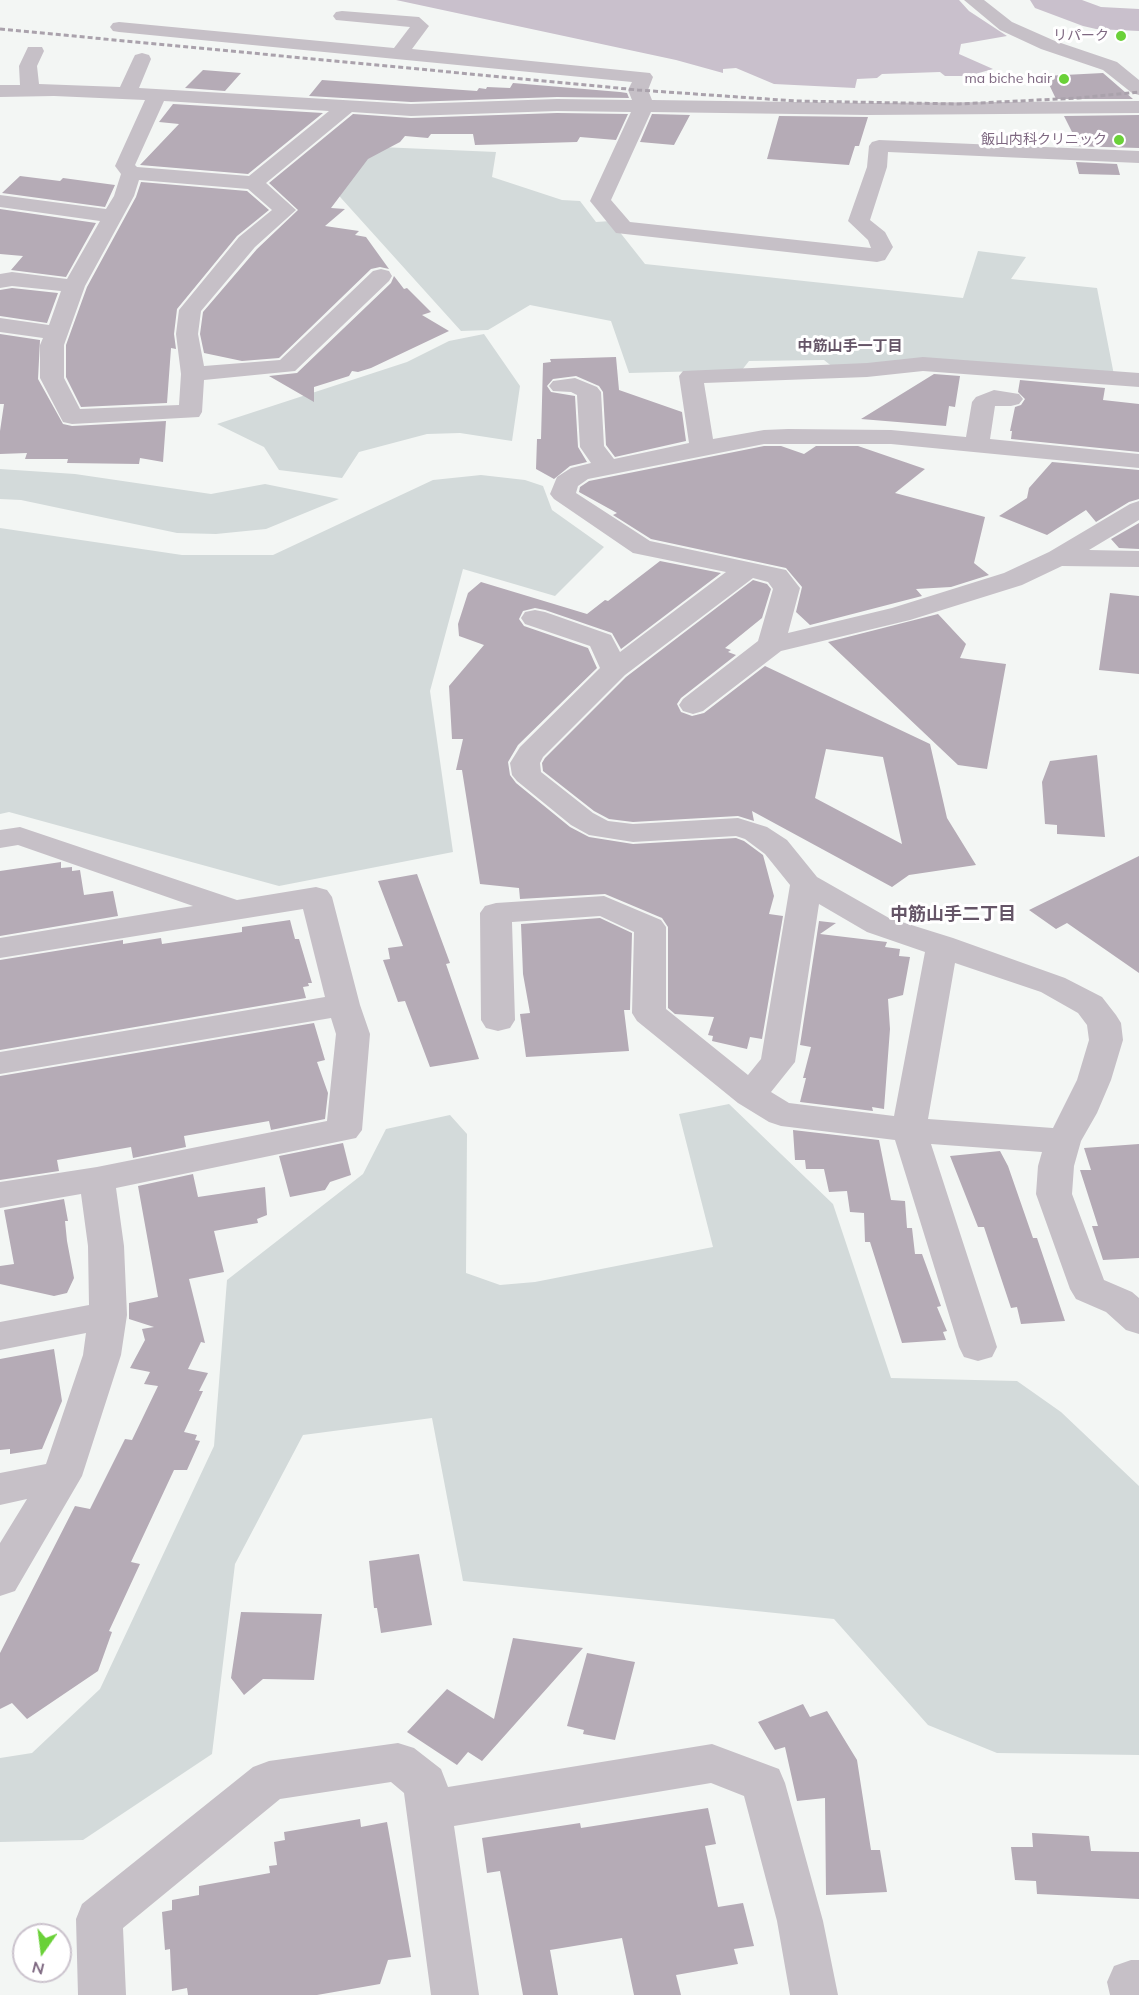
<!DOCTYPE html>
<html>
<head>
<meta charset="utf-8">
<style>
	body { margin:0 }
	#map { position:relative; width:1139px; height:1995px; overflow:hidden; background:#f3f6f4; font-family:Mulish,sans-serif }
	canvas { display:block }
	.north { position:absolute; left:12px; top:1923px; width:60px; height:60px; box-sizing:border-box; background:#fff; border:2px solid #cbc3cd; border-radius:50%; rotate:194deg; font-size:16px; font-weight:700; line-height:24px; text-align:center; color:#7e6881 }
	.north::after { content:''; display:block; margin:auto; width:21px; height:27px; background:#6ad138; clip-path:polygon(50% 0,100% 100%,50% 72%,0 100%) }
</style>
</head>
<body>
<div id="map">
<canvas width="1139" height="1995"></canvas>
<div class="north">N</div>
</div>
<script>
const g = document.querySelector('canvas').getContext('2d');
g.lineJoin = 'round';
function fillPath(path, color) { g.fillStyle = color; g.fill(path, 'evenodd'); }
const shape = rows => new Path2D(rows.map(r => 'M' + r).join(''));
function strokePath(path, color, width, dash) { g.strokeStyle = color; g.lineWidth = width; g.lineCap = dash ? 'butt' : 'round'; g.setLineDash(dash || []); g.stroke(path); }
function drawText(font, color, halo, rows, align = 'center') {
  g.font = font + ' Mulish,"Noto Sans JP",sans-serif'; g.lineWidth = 6; g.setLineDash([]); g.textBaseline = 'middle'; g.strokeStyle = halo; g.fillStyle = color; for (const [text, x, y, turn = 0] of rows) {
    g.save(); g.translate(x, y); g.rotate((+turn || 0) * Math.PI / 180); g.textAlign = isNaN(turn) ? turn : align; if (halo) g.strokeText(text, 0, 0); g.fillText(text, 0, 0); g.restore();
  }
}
fillPath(shape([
	[380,147,496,152,492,177,562,200,580,201,596,222,611,221,645,264,963,298,978,251,1026,257,1011,279,1097,288,1114,375,834,368,824,360,749,361,742,370,629,373,611,321,530,305,488,330,461,331,332,188],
	[484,334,520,386,512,441,460,433,427,434,359,452,342,478,279,470,264,447,217,424,407,362,449,341],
	[0,469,75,474,211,494,265,484,339,499,266,529,216,534,177,533,21,500,0,499],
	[481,475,525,480,543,486,552,510,604,547,555,596,463,569,430,691,453,852,279,886,9,812,0,814,0,528,182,555,273,555,433,480],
	[729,1104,833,1204,891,1378,1017,1381,1061,1412,1139,1486,1139,1755,997,1753,928,1725,834,1619,463,1581,432,1418,303,1435,235,1564,212,1754,83,1840,0,1842,0,1758,32,1753,100,1689,214,1446,227,1280,363,1174,386,1129,450,1115,467,1134,466,1273,500,1285,535,1282,713,1247,679,1114]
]), '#d3dada');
fillPath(shape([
	[396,0,959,0,969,11,1007,36,961,44,959,54,993,69,968,76,945,76,940,72,882,74,877,78,857,79,855,88,774,84,736,68,723,69,723,73,676,60]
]), '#c9c0cc');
fillPath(shape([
	[1030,0,1082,0,1101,7,1139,9,1139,31,1096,29,1083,26,1035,8,1030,0]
]), '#c9c0cc');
fillPath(shape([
	[203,70,241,73,225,91,185,88],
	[1103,73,1133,99,1056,99,1045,76],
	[322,80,477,91,479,88,486,89,487,87,510,88,513,83,620,92,627,93,629,98,557,97,411,102,309,96],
	[173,104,323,113,248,174,140,165,179,124,159,122],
	[557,113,628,114,616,140,580,137,577,142,475,145,473,134,431,134,428,138,405,136,400,142,368,159,331,208,345,209,325,226,359,231,355,235,366,237,389,269,380,267,371,269,279,358,242,361,204,353,200,334,203,312,257,249,298,210,269,183,353,114,411,118],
	[652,114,690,115,674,145,640,142],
	[1139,115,1139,148,1070,146,1067,136,1074,136,1064,116],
	[779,116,868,117,859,146,855,146,849,165,767,159],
	[1076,162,1117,164,1120,175,1079,174],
	[20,176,60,181,63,178,115,185,105,207,2,193],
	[141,182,247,191,269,210,237,236,177,309,174,334,176,349,171,348,167,403,81,407,66,377,66,345,87,287,136,197],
	[0,209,96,223,66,277,11,270,23,256,0,254],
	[394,276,404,289,407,288,431,312,422,315,449,331,371,368,358,372,352,371,349,376,314,387,314,402,269,376,297,373,391,283],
	[12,288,58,293,47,323,0,316,0,290],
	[0,334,40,340,38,379,63,424,72,426,166,421,163,462,140,458,139,464,67,463,68,459,25,459,27,453,0,454,0,431,4,404,0,404],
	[616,357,619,390,682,412,686,441,615,457,606,445,603,392,599,386,576,376,553,379,547,386,551,392,575,396,578,447,587,462,570,466,554,479,536,469,537,439,541,439,543,363,551,362,550,359],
	[934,374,960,376,955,407,949,406,946,426,861,419],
	[1020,380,1105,388,1103,400,1139,404,1139,452,1011,439,1012,431,1010,431,1015,407,1021,405,1025,399,1018,392],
	[764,446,781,446,804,454,816,446,858,446,925,469,895,493,985,517,974,563,989,575,951,587,916,589,922,596,810,625,796,612,802,587,786,568,651,539,613,515,617,513,579,492,580,487,589,481],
	[1052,462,1139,470,1139,499,1129,502,1096,522,1086,510,1047,535,999,516,1027,498,1029,488],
	[1139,523,1139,549,1119,548,1111,539],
	[660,561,721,573,621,649,612,633,545,610,535,608,523,611,519,619,524,626,588,648,597,668,518,745,508,762,510,775,516,783,570,827,589,837,633,844,736,838,744,841,763,855,774,896,769,914,783,916,762,1039,750,1037,747,1049,712,1041,713,1036,708,1035,714,1017,675,1014,668,1008,668,927,662,918,605,894,520,899,519,888,480,884,462,770,456,770,463,739,452,739,449,686,484,645,459,636,458,624,468,593,481,582,587,614,605,600,608,601],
	[753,580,767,584,771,589,762,618,725,648,731,650,728,652,736,655,681,698,677,704,681,712,692,716,704,713,765,666,930,744,947,818,976,865,909,875,892,887,752,811,754,821,738,816,633,822,609,819,594,811,543,771,542,763,545,758,626,677],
	[826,749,883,757,902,844,815,798],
	[1110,593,1139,596,1139,674,1099,670],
	[938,614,966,644,960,658,1006,664,987,769,958,765,828,642],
	[1097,755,1105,837,1057,834,1057,825,1045,824,1042,782,1050,761],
	[1139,856,1139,973,1067,923,1056,929,1029,910],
	[61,862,61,868,72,867,72,871,80,870,84,895,113,891,118,916,0,936,0,871],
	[417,874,450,963,446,964,479,1059,430,1067,405,1001,398,1002,383,960,390,959,388,948,403,946,378,881],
	[600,918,632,933,630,1010,624,1010,629,1051,526,1057,520,1014,530,1013,523,974,521,924],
	[290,920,295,939,299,939,312,983,308,983,309,986,303,987,306,998,0,1050,0,960,123,940,123,944,161,938,162,944,242,932,242,927],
	[819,921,836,923,820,934,887,942,885,947,900,949,899,956,910,957,903,995,888,999,890,1029,884,1109,872,1107,873,1111,800,1102,806,1078,803,1078,811,1047,800,1045],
	[314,1023,325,1060,317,1062,328,1093,325,1119,271,1130,269,1121,184,1136,186,1147,133,1158,131,1147,57,1160,59,1171,0,1180,0,1076],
	[793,1130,879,1140,891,1200,905,1201,907,1228,912,1228,915,1254,922,1254,941,1306,937,1307,947,1331,943,1332,946,1340,902,1343,870,1242,865,1242,864,1213,850,1212,847,1191,829,1192,824,1169,806,1169,805,1160,795,1160],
	[343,1143,351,1175,330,1182,325,1190,290,1197,279,1156],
	[1139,1144,1139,1258,1103,1260,1092,1226,1098,1226,1080,1170,1091,1170,1084,1148],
	[1000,1151,1008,1166,1033,1238,1037,1238,1065,1321,1021,1324,1017,1307,1011,1308,984,1227,978,1227,950,1156],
	[193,1174,198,1197,265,1187,267,1215,257,1219,258,1223,214,1231,224,1272,189,1279,205,1343,201,1342,188,1369,208,1373,199,1391,203,1391,184,1432,197,1435,195,1440,200,1441,187,1470,174,1470,131,1562,140,1564,109,1631,112,1632,98,1671,27,1719,12,1703,0,1709,0,1653,75,1506,90,1509,125,1439,132,1440,158,1386,144,1384,150,1372,130,1368,145,1340,142,1329,154,1327,129,1319,129,1303,158,1297,138,1186],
	[64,1199,68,1221,65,1221,67,1241,74,1278,67,1293,54,1296,0,1284,0,1266,14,1264,4,1210],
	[54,1349,62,1401,42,1449,10,1454,10,1449,0,1450,0,1359],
	[419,1554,432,1625,381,1633,377,1608,374,1608,369,1561],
	[241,1612,322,1614,314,1680,263,1679,244,1695,231,1678],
	[513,1638,583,1648,482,1761,468,1752,457,1765,407,1732,447,1689,494,1719],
	[587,1653,635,1662,615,1740,583,1734,584,1730,567,1726],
	[803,1704,810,1717,827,1711,857,1760,871,1850,880,1850,887,1892,826,1895,825,1798,797,1801,785,1747,775,1750,758,1722],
	[708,1808,716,1844,705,1846,718,1907,743,1903,754,1946,734,1949,738,1964,676,1975,681,1995,634,1995,622,1938,550,1950,558,1995,523,1995,500,1871,487,1873,482,1838,580,1823,581,1828],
	[360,1819,361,1827,387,1822,411,1957,388,1960,380,1984,317,1995,188,1995,187,1988,172,1991,170,1949,165,1950,162,1912,172,1910,172,1900,199,1895,199,1886,270,1873,269,1866,277,1865,274,1842,285,1840,284,1832],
	[1032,1833,1089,1836,1091,1851,1139,1852,1139,1899,1037,1894,1036,1881,1015,1880,1011,1847,1033,1847]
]), '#b5abb6');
fillPath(shape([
	[964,0,984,0,1012,22,1055,41,1117,62,1139,80,1139,95,1132,93,1103,70,1041,49,1000,30,964,0],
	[342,11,419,17,429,26,412,49,650,73,653,77,648,90,652,100,868,103,1139,101,1139,113,868,115,651,112,611,200,630,222,871,248,868,240,848,221,867,167,869,146,872,142,879,140,1139,151,1139,163,888,152,887,167,870,220,885,232,893,247,885,260,877,262,616,233,590,201,631,112,557,111,411,116,352,112,266,183,296,210,255,247,201,311,198,334,204,366,280,360,373,271,381,269,389,271,392,276,389,281,295,371,204,380,202,412,199,417,72,424,63,422,40,378,40,345,43,338,0,332,0,318,49,325,61,291,12,286,0,288,0,274,12,272,67,279,100,221,0,207,0,195,106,209,114,196,121,174,115,166,145,100,54,96,0,97,0,85,20,85,19,66,28,47,42,47,44,51,37,66,39,84,120,87,133,59,135,55,142,53,149,55,151,59,139,88,411,104,557,99,632,100,628,90,632,82,119,32,113,31,110,27,113,23,119,22,394,48,410,27,336,20,333,16,336,12,342,11],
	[164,101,329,111,249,176,137,167,135,165,164,101],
	[139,180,248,189,272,210,239,237,179,310,176,334,181,374,179,405,80,409,64,378,64,345,85,286,134,196,139,180],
	[923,357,1139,373,1139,387,923,371,867,377,704,383,713,439,764,430,788,429,891,430,966,437,972,402,976,397,994,390,1019,394,1023,399,1019,404,1011,406,995,406,990,439,1139,454,1139,468,891,444,764,444,588,479,578,486,576,493,650,541,786,570,800,588,788,633,892,608,1004,573,1049,552,1130,504,1139,501,1139,520,1089,550,1139,551,1139,567,1062,566,1022,585,910,620,781,651,703,711,693,714,683,711,679,705,683,699,758,641,773,589,768,582,753,578,625,675,543,757,540,763,541,772,593,813,608,821,633,824,738,818,767,827,787,840,817,877,889,918,953,938,1065,978,1102,997,1116,1015,1121,1023,1123,1040,1111,1080,1097,1113,1081,1141,1074,1166,1072,1194,1104,1280,1132,1292,1139,1298,1139,1334,1126,1330,1106,1312,1076,1299,1070,1289,1036,1194,1038,1166,1042,1152,931,1144,997,1347,992,1357,978,1361,964,1357,959,1347,895,1140,781,1126,769,1122,738,1103,637,1021,632,1013,634,932,600,916,512,922,515,1020,510,1028,498,1031,486,1028,481,1020,480,913,485,906,496,903,604,896,661,920,666,927,666,1009,748,1075,761,1059,790,885,765,854,745,839,736,836,633,842,589,835,571,825,517,781,512,775,510,763,520,747,600,668,590,646,525,624,521,618,525,612,535,610,545,612,611,635,620,652,726,572,633,553,554,499,550,494,557,477,571,468,591,463,580,447,577,395,571,392,553,391,549,386,553,381,575,378,597,387,601,392,604,446,614,459,689,443,679,376,683,371,867,363,923,357],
	[819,904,867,932,925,952,894,1116,789,1103,771,1092,795,1062,819,904],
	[955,963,1041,992,1078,1013,1087,1025,1089,1040,1077,1080,1053,1128,928,1119,955,963],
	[20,827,237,900,316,887,327,890,332,897,360,1005,370,1034,362,1130,356,1138,116,1188,124,1246,127,1315,121,1355,82,1476,15,1591,0,1596,0,1543,27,1499,0,1505,0,1473,46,1464,83,1355,86,1333,0,1350,0,1322,89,1305,88,1246,81,1194,0,1208,0,1182,97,1167,327,1121,336,1034,331,1018,0,1074,0,1052,325,997,303,909,0,958,0,938,193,906,18,845,0,848,0,830,20,827],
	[398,1743,414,1748,441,1769,448,1787,712,1744,779,1769,785,1783,823,1921,838,1995,790,1995,777,1921,744,1796,711,1783,454,1826,479,1995,431,1995,404,1793,391,1782,280,1799,123,1928,126,1995,78,1995,76,1919,82,1904,253,1767,269,1761,398,1743],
	[1131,1960,1139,1960,1139,1995,1110,1995,1107,1982,1114,1966,1131,1960]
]), '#c6c0c7');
strokePath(shape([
	[0,29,638,90,796,101,959,104,1078,98,1139,92]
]), '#aaa2ac', 3, [5, 3]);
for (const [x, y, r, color] of [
	[1121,36,6,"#6ad138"],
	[1064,79,6,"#6ad138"],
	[1119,140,6,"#6ad138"]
]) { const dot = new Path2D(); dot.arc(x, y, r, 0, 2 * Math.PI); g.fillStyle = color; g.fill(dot); strokePath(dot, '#fff', 2); }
drawText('14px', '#7e6881', '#fff', [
	["リパーク",1109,36],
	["ma biche hair",1052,79],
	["飯山内科クリニック",1107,140]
], 'right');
drawText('bold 15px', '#655567', '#fff', [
	["中筋山手一丁目",850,346]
]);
drawText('bold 18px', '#655567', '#fff', [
	["中筋山手二丁目",953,915]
]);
</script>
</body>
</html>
